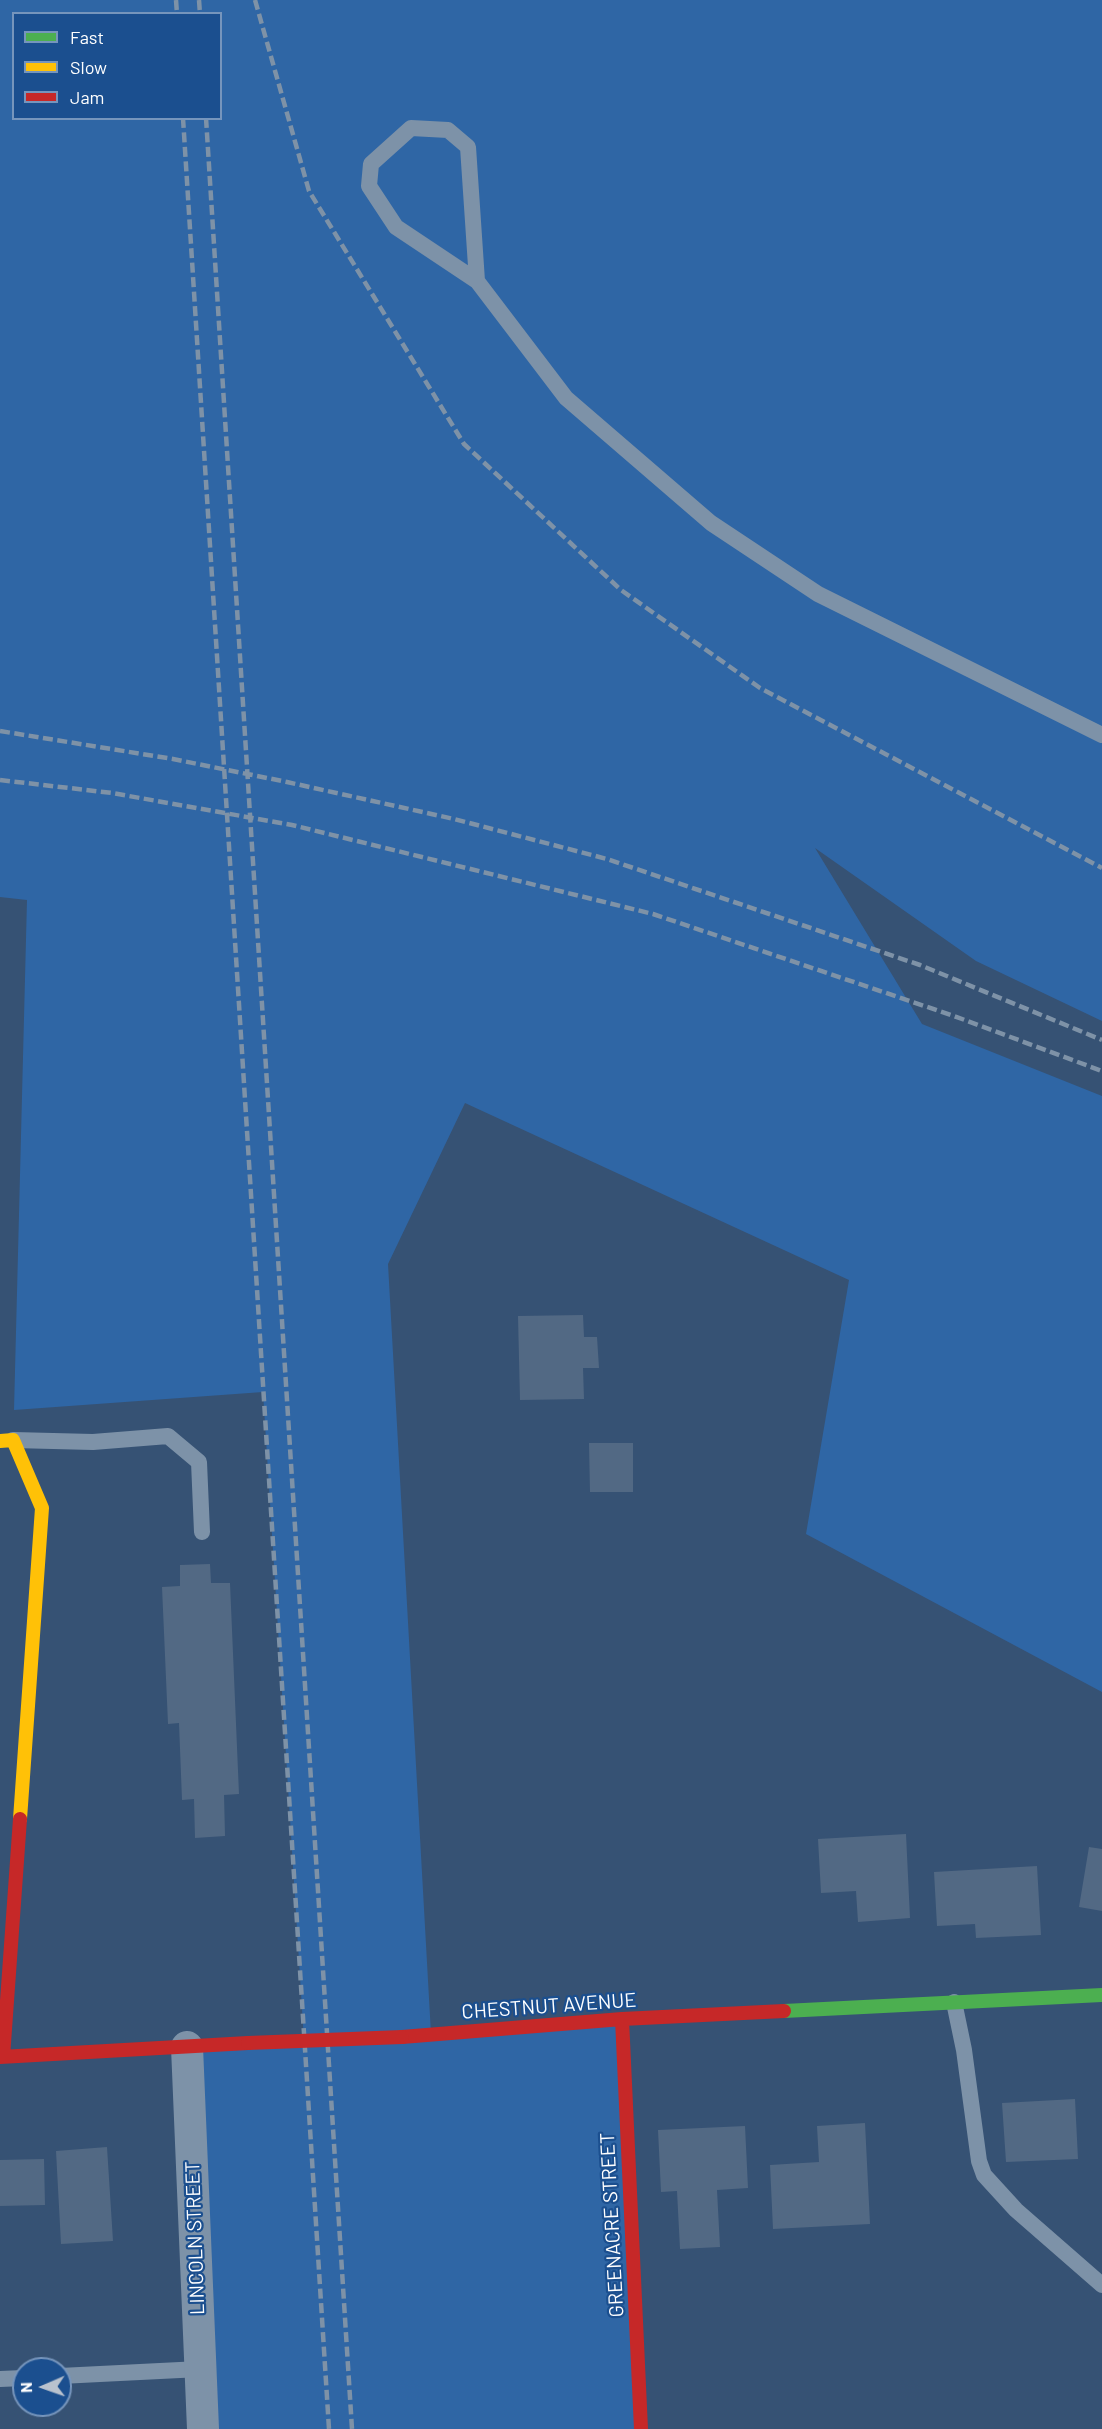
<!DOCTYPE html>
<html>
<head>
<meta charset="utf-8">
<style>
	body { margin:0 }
	#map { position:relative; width:1102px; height:2429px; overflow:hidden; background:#365274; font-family:Barlow,sans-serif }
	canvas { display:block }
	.legend { position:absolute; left:12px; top:12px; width:210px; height:108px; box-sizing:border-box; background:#1b4f8f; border:2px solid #7695bc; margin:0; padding:8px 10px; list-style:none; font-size:18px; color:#fff }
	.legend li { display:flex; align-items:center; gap:12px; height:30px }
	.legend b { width:30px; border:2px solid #7695bc }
	.north { position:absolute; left:12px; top:2357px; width:60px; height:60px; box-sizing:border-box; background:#1b4f8f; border:2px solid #7695bc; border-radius:50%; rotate:268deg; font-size:16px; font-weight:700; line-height:24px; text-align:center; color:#fff }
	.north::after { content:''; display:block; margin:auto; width:21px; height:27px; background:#b9c2ce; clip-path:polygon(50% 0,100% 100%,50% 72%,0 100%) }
</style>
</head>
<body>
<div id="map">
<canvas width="1102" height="2429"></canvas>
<ul class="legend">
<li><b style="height:8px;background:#4caf50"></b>Fast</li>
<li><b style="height:8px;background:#ffc107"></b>Slow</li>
<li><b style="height:8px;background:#c62828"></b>Jam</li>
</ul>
<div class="north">N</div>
</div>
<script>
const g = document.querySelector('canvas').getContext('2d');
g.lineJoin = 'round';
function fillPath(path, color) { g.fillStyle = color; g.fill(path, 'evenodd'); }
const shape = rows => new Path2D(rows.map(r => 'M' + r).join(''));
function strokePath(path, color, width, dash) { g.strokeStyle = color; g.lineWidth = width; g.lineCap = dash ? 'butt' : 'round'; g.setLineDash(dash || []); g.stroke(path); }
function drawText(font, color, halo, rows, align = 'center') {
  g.font = font + ' Barlow,sans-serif'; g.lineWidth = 4.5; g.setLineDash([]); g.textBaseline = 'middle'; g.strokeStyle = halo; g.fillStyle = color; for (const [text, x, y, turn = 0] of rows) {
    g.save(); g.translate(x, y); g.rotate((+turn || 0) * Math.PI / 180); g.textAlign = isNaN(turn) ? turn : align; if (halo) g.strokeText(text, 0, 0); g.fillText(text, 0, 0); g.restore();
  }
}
fillPath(shape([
	[0,0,1102,0,1102,1021,976,961,815,848,922,1024,1102,1096,1102,1692,806,1534,849,1280,465,1103,388,1264,431,2034,622,2019,641,2429,203,2429,187,2047,304,2040,263,1392,14,1410,27,900,0,897],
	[14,14,220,14,220,118,14,118]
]), '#2f66a5');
fillPath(shape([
	[583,1315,584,1337,597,1337,599,1368,583,1368,584,1399,520,1400,518,1316],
	[589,1443,633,1443,633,1492,590,1492],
	[210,1564,211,1583,230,1583,239,1794,224,1795,225,1836,195,1838,194,1799,182,1800,179,1723,168,1724,162,1587,180,1586,180,1565],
	[906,1834,910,1918,858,1922,856,1891,821,1893,818,1839],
	[1089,1847,1102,1849,1102,1911,1079,1907],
	[1037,1866,1041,1935,976,1938,975,1924,937,1926,934,1872],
	[1075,2099,1078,2159,1006,2162,1002,2103],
	[865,2123,870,2224,773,2229,770,2165,819,2162,817,2126],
	[745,2126,748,2188,717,2190,720,2247,680,2249,677,2191,661,2192,658,2130],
	[107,2147,113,2241,61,2244,56,2151],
	[44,2159,45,2205,0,2206,0,2160]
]), '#526984');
strokePath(shape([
	[477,281,468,147,448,130,411,128,371,164,369,186,396,227,477,281,566,398,711,523,818,594,1102,735],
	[13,1440,93,1442,168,1436,199,1462,202,1532],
	[954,2002,964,2050,979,2161,984,2175,1016,2210,1102,2285],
	[60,2376,200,2369],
	[0,2379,24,2378]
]), '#7d92a8', 16);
strokePath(shape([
	[187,2047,203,2429]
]), '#7d92a8', 32);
strokePath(shape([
	[784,2011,1102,1995]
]), '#4caf50', 14);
strokePath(shape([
	[0,1441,13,1440,42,1508,20,1819]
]), '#ffc107', 14);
strokePath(shape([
	[622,2019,641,2429],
	[402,2037,622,2019,784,2011],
	[0,2057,248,2043],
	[3,2057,20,1819]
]), '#c62828', 14);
strokePath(shape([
	[176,0,177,14],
	[199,0,200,14],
	[255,0,309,191,464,444,621,590,760,688,1102,868],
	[183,118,329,2429],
	[206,118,352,2429],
	[0,731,173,759,287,782,454,819,607,859,920,965,1102,1040],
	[0,780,112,793,292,825,653,914,954,1016,1102,1071]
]), '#7e92a7', 4.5, [10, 4.5]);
strokePath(shape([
	[248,2043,402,2037]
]), '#c62828', 14);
drawText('20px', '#fff', '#1b4f8f', [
	["CHESTNUT AVENUE",549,2006,-4],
	["GREENACRE STREET",612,2225,-93],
	["LINCOLN STREET",195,2238,-92]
]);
</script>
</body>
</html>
